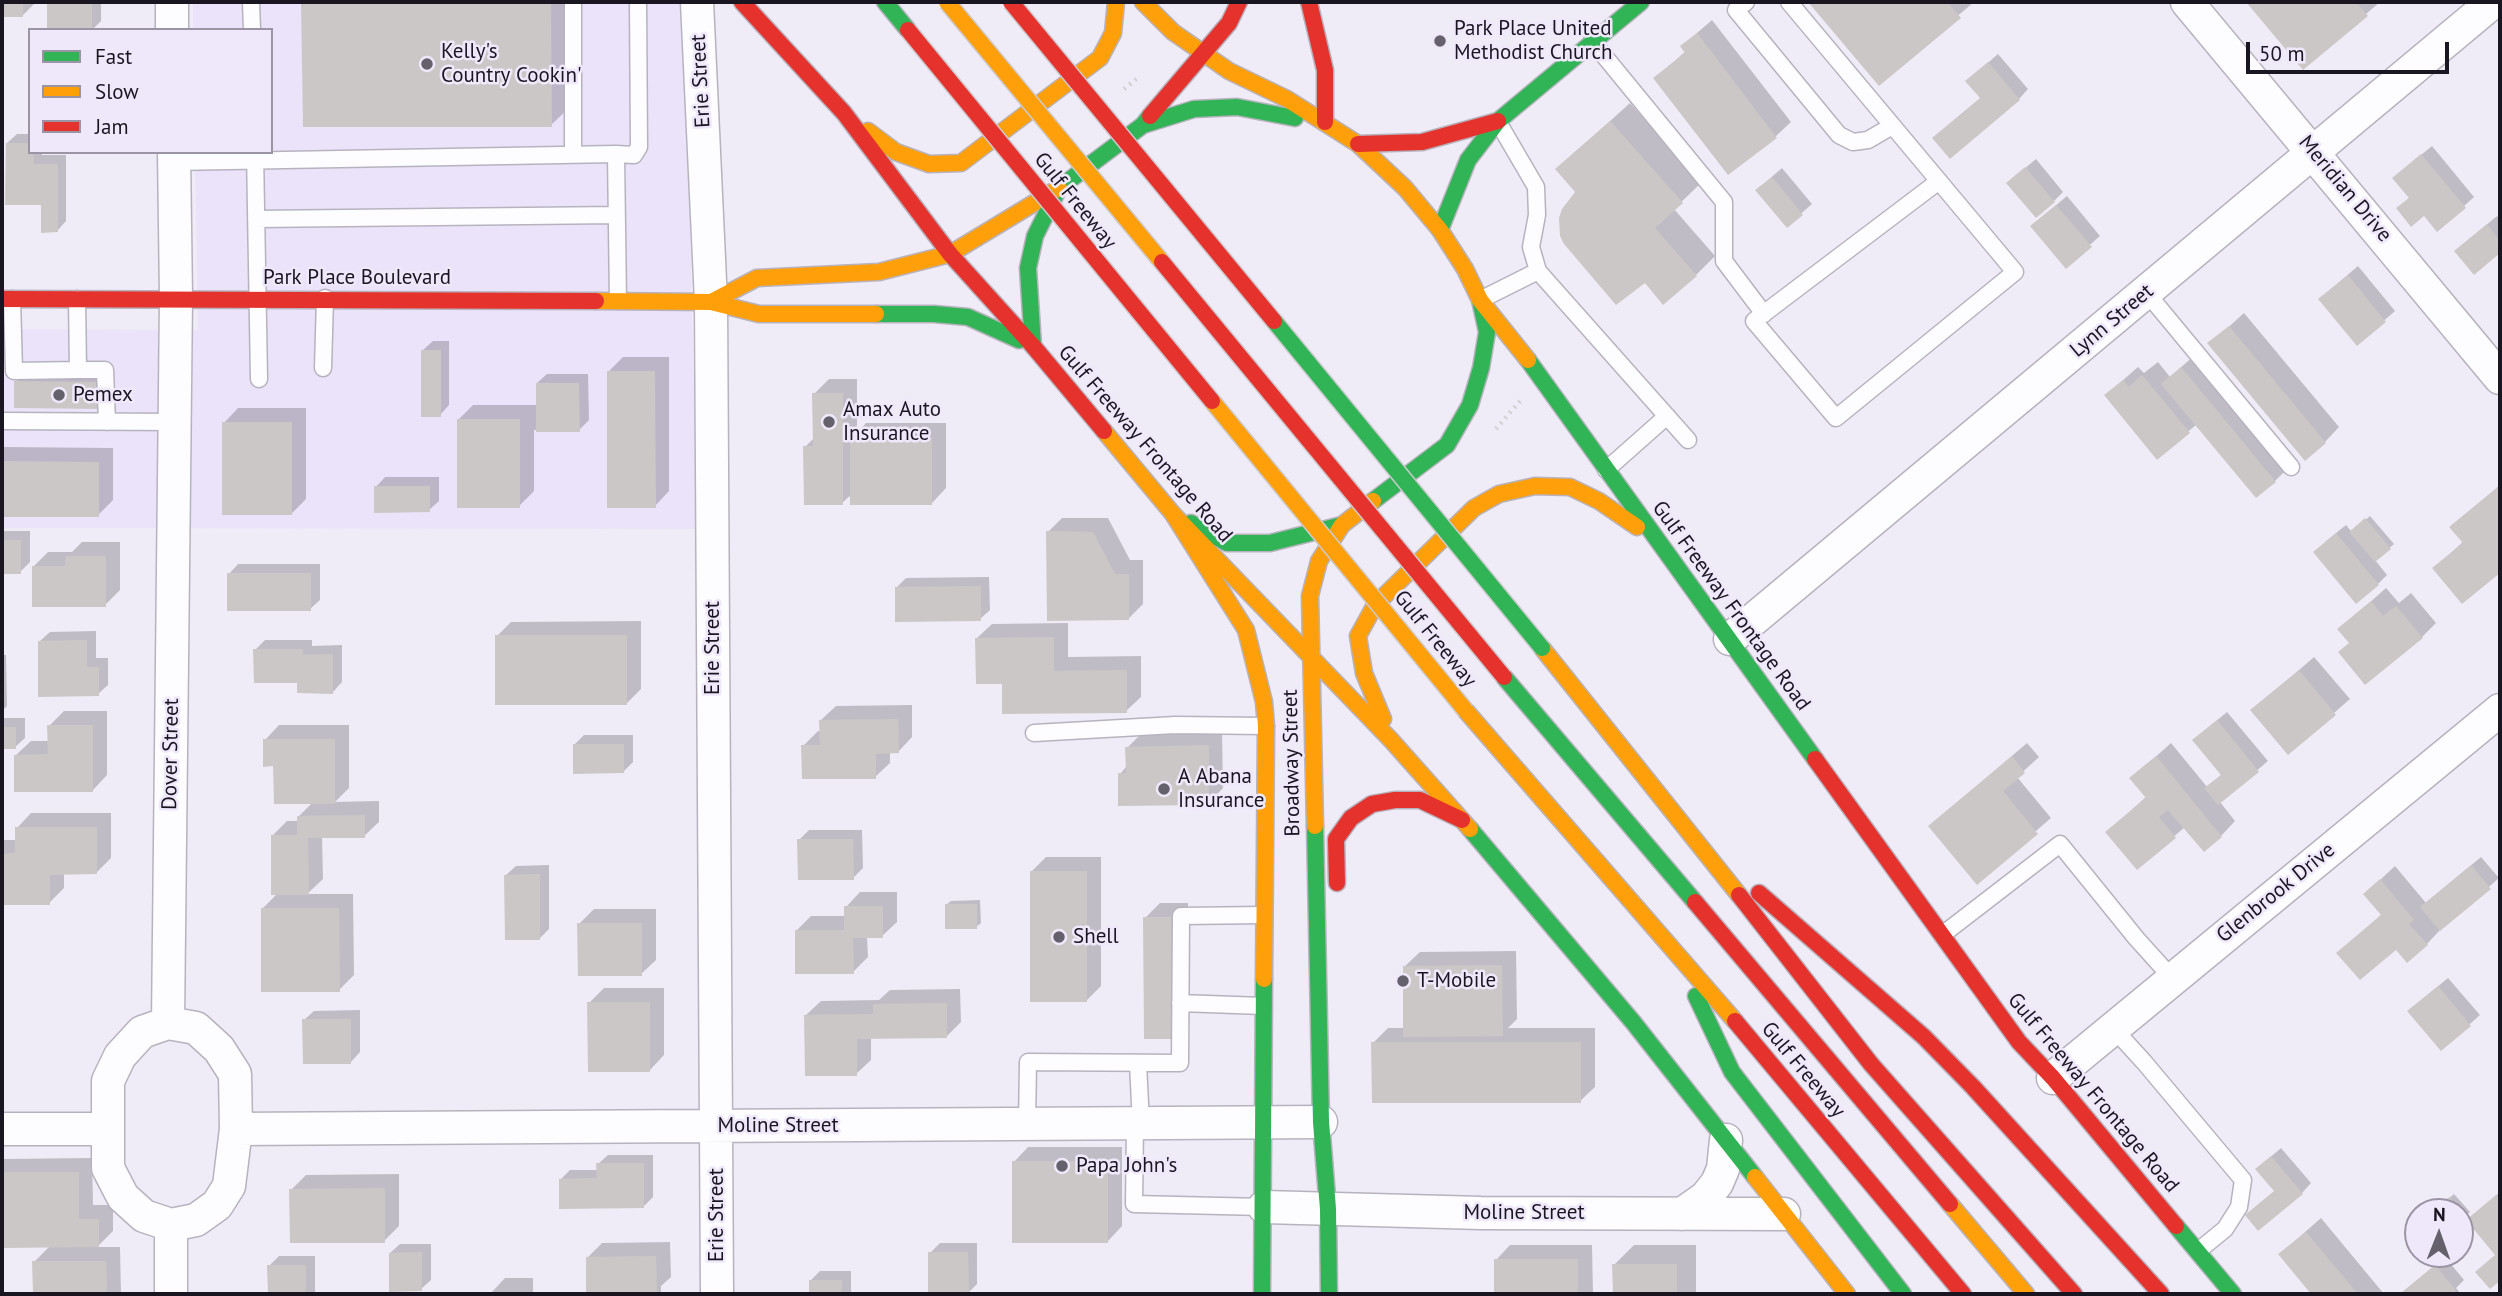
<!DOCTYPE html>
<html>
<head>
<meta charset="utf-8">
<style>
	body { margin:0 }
	#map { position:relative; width:2502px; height:1296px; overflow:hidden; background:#f0ecf7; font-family:"PT Sans",sans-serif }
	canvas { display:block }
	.frame { position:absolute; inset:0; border:4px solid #1a1621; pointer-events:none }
	.legend { position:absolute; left:28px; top:28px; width:245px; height:126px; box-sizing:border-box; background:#efe8fb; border:2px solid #9a94a4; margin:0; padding:9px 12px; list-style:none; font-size:21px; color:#1a1621 }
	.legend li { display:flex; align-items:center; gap:14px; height:35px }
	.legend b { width:35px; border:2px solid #9a94a4 }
	.north { position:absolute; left:2404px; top:1198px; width:70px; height:70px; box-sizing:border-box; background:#efe8fb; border:2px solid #9a94a4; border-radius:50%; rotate:1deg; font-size:19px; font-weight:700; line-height:28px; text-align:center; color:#1a1621 }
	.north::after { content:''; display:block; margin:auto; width:24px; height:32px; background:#65616c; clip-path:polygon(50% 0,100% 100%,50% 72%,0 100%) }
	.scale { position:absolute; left:2246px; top:42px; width:203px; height:32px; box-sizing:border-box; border:4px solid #1a1621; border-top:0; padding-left:9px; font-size:21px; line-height:24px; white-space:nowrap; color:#1a1621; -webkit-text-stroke:5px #efe8fb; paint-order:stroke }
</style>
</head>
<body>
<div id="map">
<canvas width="2502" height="1296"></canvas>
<div class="frame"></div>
<ul class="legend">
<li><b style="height:9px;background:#30b455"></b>Fast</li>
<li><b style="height:9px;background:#ff9f0a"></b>Slow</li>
<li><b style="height:9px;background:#e5322d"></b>Jam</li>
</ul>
<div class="north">N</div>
<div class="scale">50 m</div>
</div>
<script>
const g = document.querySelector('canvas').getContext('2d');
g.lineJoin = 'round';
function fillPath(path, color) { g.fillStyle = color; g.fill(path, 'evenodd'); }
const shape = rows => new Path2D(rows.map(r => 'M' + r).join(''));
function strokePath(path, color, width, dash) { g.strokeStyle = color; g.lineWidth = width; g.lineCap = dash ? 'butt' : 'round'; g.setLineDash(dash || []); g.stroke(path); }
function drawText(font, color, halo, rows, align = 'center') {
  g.font = font + ' "PT Sans",sans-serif'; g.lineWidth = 5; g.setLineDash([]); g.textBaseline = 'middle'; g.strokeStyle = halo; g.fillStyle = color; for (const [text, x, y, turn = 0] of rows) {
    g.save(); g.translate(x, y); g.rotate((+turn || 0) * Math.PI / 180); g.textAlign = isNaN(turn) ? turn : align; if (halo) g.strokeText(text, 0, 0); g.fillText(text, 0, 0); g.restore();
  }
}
fillPath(shape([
	[193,2,685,2,697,529,2,528,2,329,198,330,195,152,271,152,271,30,193,30]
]), '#ebe3f9');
fillPath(shape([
	[2,2,36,2,23,15,2,15],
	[48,2,101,2,101,21,92,30,49,30],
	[303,2,570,2,571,106,551,125,304,125],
	[1811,2,1974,2,1879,83],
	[2248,2,2380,2,2303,68],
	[1712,20,1791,122,1776,136,1728,173,1655,78,1686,51,1682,46],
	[1998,54,2028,89,2019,99,1981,97,1967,81],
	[2,91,4,91,4,137,2,139],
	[1630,103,1701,183,1674,209,1715,256,1696,275,1577,192,1557,169],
	[17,134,30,134,30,152,42,152,42,155,66,155,66,221,57,231,7,143],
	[2432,146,2474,197,2464,206,2424,214,2398,208,2410,197,2404,169],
	[2036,159,2063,192,2054,201,2018,174],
	[1782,168,1812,204,1788,225,1767,181],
	[2067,196,2100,236,2066,266,2042,217],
	[2497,216,2500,220,2500,251,2474,273,2466,242],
	[2358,266,2395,311,2357,344,2330,290],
	[2244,313,2339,427,2325,442,2210,344],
	[433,341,449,341,449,405,440,415,423,350],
	[2196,354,2290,466,2275,481,2197,424,2158,457,2106,395,2138,367,2144,373,2158,362,2170,377],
	[623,357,669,357,669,491,655,506,608,372],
	[547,374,588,374,589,420,579,430,534,430,534,491,519,506,458,420,473,405,537,405,537,383],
	[20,378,107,378,103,407,16,382],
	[829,379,857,379,857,433,866,423,946,423,946,488,932,503,852,494,842,503,805,447,815,437,814,394],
	[238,408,306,408,306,499,292,513,224,423],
	[2,447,113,448,113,500,98,515,2,515],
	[385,477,439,477,439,501,429,510,376,487],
	[2500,485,2500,571,2462,602,2434,568,2464,541,2452,527],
	[2370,516,2394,544,2375,560,2387,575,2378,584,2325,542,2346,525,2352,532],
	[1062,518,1108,518,1130,560,1143,560,1143,604,1128,619,1048,532],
	[2,531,30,531,30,562,20,572,2,572],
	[82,542,120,542,120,590,105,605,33,567,48,552,72,552],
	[238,564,320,564,320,600,310,609,229,574],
	[989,577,990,610,980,619,896,588,906,578],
	[2386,588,2399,603,2411,593,2436,623,2422,637,2350,642,2340,629],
	[641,621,641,689,627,703,497,636,511,622],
	[1068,623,1068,657,1141,656,1141,697,1126,711,1004,682,977,638,992,624],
	[96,631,96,658,108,658,108,685,98,694,40,641,50,632],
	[265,640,312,640,312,646,342,645,342,682,333,692,299,681,255,650],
	[2,655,6,655,7,706,2,711],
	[2314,657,2350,699,2288,753,2253,710],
	[912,705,912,737,898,752,890,752,890,763,875,777,803,746,818,731,821,731,821,720,836,706],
	[64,711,107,711,107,775,93,790,16,755,31,741,49,741,49,726],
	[2227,712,2268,761,2220,802,2235,821,2221,836,2185,827,2137,868,2107,832,2147,796,2132,778,2171,743,2208,788,2222,774,2204,731],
	[2,718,25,718,25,738,15,747,2,747],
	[279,725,349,725,349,788,335,802,379,801,379,822,364,836,322,836,323,879,307,894,353,894,354,975,339,990,262,909,278,893,272,836,287,821,299,821,299,816,313,802,275,765,265,740],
	[1222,731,1223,788,1209,803,1120,774,1127,766,1127,748,1142,733],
	[584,735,633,735,633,762,623,772,574,745],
	[2027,743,2039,757,2017,777,2051,818,1977,882,1930,826],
	[31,813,111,813,111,858,96,873,64,873,64,888,49,903,2,903,2,840,17,840,17,828],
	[809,830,862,830,863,868,853,878,799,840],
	[1046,857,1101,857,1101,986,1087,1000,1031,872],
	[2481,857,2499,878,2441,929,2427,944,2339,953,2382,914,2365,894,2395,866,2426,903],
	[549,865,549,929,540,938,506,875,516,866],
	[860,892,897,892,897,922,882,936,867,937,868,957,853,972,796,931,811,916,846,916,846,907],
	[980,900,981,923,976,927,946,905,951,901],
	[1160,903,1188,903,1189,1022,1174,1037,1145,918],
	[594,909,656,909,656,960,641,974,579,924],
	[1516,951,1517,1019,1508,1028,1595,1028,1595,1087,1580,1101,1373,1043,1388,1028,1405,1028,1405,966,1420,952],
	[2448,978,2480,1015,2442,1049,2419,1002],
	[604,988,664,988,664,1055,650,1070,589,1003],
	[960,989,961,1022,946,1037,871,1037,871,1060,856,1074,806,1015,821,1001,879,1000,890,990],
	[360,1010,360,1052,351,1062,304,1020,314,1011],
	[1028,1147,1122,1147,1122,1226,1108,1241,1014,1162],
	[2281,1148,2311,1183,2302,1193,2275,1191,2267,1160],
	[608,1155,653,1155,653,1197,644,1206,561,1179,570,1170,598,1170,598,1164],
	[92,1158,93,1205,113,1205,113,1231,97,1247,120,1247,121,1294,34,1294,34,1262,50,1246,2,1246,2,1159],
	[399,1174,399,1226,384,1241,291,1190,306,1175],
	[2500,1192,2500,1278,2490,1287,2497,1254,2478,1211],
	[2454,1194,2470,1212,2460,1220,2460,1212,2433,1212],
	[2321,1218,2384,1294,2314,1294,2280,1254],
	[670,1242,671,1277,661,1286,661,1294,490,1294,505,1278,533,1278,533,1294,588,1294,588,1257,602,1243],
	[940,1243,977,1243,977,1284,968,1293,930,1253],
	[400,1244,431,1244,431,1280,421,1289,390,1253],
	[1510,1245,1592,1245,1593,1294,1496,1294,1496,1260],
	[1634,1245,1696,1245,1696,1294,1614,1294,1614,1265],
	[279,1256,315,1256,315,1294,269,1294,269,1266],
	[2445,1257,2464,1280,2456,1288,2461,1294,2400,1294],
	[820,1271,851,1271,851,1294,805,1294,811,1294,810,1281]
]), '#0003');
fillPath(shape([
	[2,2,23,2,23,17,2,17],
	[47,2,92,2,92,30,47,30],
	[301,2,551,2,552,127,303,127],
	[1808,2,1947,2,1961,18,1879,86],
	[2246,2,2356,2,2368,16,2303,70],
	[1697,33,1777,138,1728,175,1653,78,1685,53,1680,46],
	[1988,62,2020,100,1950,159,1932,138,1980,98,1965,81],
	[1610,121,1683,203,1655,228,1697,276,1663,305,1645,283,1616,305,1564,244,1560,236,1559,218,1562,209,1575,192,1555,169],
	[6,143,30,143,30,152,33,152,34,164,58,164,58,232,41,233,41,205,5,205],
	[2421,154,2466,208,2437,232,2424,216,2411,227,2396,208,2409,198,2392,178],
	[2025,167,2055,202,2036,218,2006,183],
	[1772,177,1803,215,1787,228,1755,190],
	[2056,205,2092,247,2066,269,2030,226],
	[2487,224,2500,241,2500,253,2474,275,2454,251],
	[2348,275,2386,322,2357,346,2318,299],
	[2229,326,2326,443,2305,461,2207,343],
	[421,350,441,350,441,417,421,417],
	[2181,367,2276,482,2256,498,2161,384],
	[607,371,655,371,656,508,607,508],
	[2142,375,2190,433,2157,460,2104,395,2123,380,2129,387],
	[14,381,104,382,104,409,14,408],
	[536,383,579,383,580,432,536,432],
	[812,393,843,393,843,505,804,505,803,446,813,446],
	[457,419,520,419,520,508,457,508],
	[222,422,292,422,292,515,222,515],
	[850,437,932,437,932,505,850,505],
	[2,461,99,462,99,517,2,517],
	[374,486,430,486,430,512,374,513],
	[2499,486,2500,573,2462,604,2432,568,2463,543,2449,527],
	[2365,518,2391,549,2375,562,2349,532],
	[1046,531,1093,532,1115,574,1129,574,1129,620,1047,621],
	[2336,533,2379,585,2356,604,2313,552],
	[2,540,21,540,21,574,2,574],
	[66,556,106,556,106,607,32,607,32,566,65,566],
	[227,573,311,573,311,611,227,611],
	[981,586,981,621,895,622,895,587],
	[2371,601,2383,616,2396,606,2423,638,2365,685,2338,652,2349,643,2337,629],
	[495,635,627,635,627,705,495,705],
	[1054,637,1054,671,1127,670,1127,713,1002,714,1002,684,976,684,975,638],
	[87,640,87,667,99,667,99,696,38,697,38,641],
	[253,649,303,649,303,655,333,654,333,694,297,693,297,683,254,683],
	[2299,670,2336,715,2288,755,2250,710],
	[898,719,899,753,876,754,876,779,802,779,801,745,820,745,819,720],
	[2217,720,2259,772,2218,805,2204,788,2221,775,2192,740],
	[47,725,93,725,93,792,14,792,14,755,48,754],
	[2,727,16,727,16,749,2,749],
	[263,739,335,739,335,804,274,804,273,766,263,767],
	[573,744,624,744,624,773,573,774],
	[1209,745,1209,805,1118,806,1118,773,1126,773,1125,747],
	[2012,756,2025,773,2003,791,2038,834,1977,885,1928,826],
	[2156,756,2222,837,2204,852,2168,810,2159,817,2176,838,2137,870,2105,832,2146,798,2129,778],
	[365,815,365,838,308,838,309,895,271,895,271,835,297,835,297,816],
	[15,827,97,827,97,874,50,875,50,905,2,905,2,854,15,853],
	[797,839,853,839,854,880,798,880],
	[2471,865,2491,889,2440,931,2420,907],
	[1030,871,1087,871,1087,1002,1030,1002],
	[540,874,540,940,505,940,504,875],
	[2380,879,2414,920,2409,924,2428,945,2407,963,2396,950,2360,980,2336,953,2381,915,2363,894],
	[945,904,977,904,977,929,945,929],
	[844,906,883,906,883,938,853,938,854,974,795,974,795,930,844,930],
	[261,908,339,908,340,992,261,992],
	[1143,917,1174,917,1175,1039,1144,1039],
	[577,923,642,923,642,976,578,976],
	[1502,965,1503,1036,1403,1037,1403,966],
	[2438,986,2471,1026,2441,1051,2407,1011],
	[587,1002,650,1002,650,1072,588,1072],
	[947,1003,947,1038,857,1039,857,1076,805,1076,804,1015,873,1014,873,1004],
	[302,1019,351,1019,351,1064,303,1064],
	[1371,1042,1581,1042,1581,1103,1372,1103],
	[2271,1156,2303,1194,2258,1231,2245,1215,2274,1191,2255,1169],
	[1012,1161,1108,1161,1108,1243,1012,1243],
	[596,1163,644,1163,644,1208,559,1209,559,1179,597,1178],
	[2,1172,79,1172,79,1219,99,1219,99,1247,2,1248],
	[385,1188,385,1243,290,1243,289,1189],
	[2496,1195,2500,1200,2500,1281,2490,1289,2475,1272,2495,1255,2466,1220],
	[2449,1197,2467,1217,2460,1223,2460,1212,2431,1212],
	[2306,1232,2358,1294,2311,1294,2278,1254],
	[422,1252,422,1291,389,1292,389,1253],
	[928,1252,968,1252,969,1294,928,1294],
	[656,1256,657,1293,586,1294,586,1257],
	[1494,1259,1578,1259,1578,1294,1494,1294],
	[32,1261,106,1261,107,1294,33,1294],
	[1612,1264,1677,1264,1677,1294,1613,1294],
	[267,1265,306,1265,306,1294,268,1294],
	[2435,1265,2456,1291,2452,1294,2400,1294],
	[809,1280,842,1280,842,1294,809,1294]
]), '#cbc7c6');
const lane = shape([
	[251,2,252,30],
	[1746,2,1736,10,1839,135,1853,142,1868,140,1892,126],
	[1789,2,2015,272,1836,418,1754,321,1939,181],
	[1592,41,1724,202,1724,261,1764,314],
	[1498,122,1536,187,1537,215,1531,247,1538,271,1688,440],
	[255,152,259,379],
	[616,154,634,155,639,147,638,2],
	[573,155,573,2],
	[174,162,616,154,618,301],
	[256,219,616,215],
	[2146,292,2291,467],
	[12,299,14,371,78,370,77,299],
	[1480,300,1538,271],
	[323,368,325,298],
	[78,370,105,370,107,422],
	[2,421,175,422],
	[1606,470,1667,416],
	[1034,733,1175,725,1266,726],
	[1942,935,2060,844,2136,938,2172,978],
	[1180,1003,1263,1006],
	[2112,1027,2144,1062,2243,1180,2239,1207,2225,1229,2198,1251],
	[1138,1063,1141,1124],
	[1135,1124,1134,1204,1264,1207],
	[1027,1125,1028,1062,1180,1063,1181,916,1264,915]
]);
const street = shape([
	[172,2,172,30],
	[697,2,711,302,717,1294],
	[2187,2,2500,378],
	[1730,639,2493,2],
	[168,1023,176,298,174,152],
	[168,1023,196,1028,219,1049,235,1074,236,1129,229,1186,217,1205,196,1220,171,1225,144,1216,123,1197,108,1168,108,1081,120,1056,142,1032,168,1023],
	[2053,1078,2500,710],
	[2,1129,108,1129],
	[236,1129,1321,1122],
	[1264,1207,1481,1213,1784,1214],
	[1682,1214,1706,1197,1717,1183,1723,1169,1726,1140],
	[171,1225,171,1294]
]);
const fast = shape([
	[885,2,908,30],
	[1143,125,1194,109,1237,107,1295,118],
	[1440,230,1468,160,1498,121,1641,2],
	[876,314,934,314,968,317,1019,340],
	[1033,346,1028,268,1035,236,1059,188,1143,125,1150,116],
	[1528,360,1815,759],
	[1373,501,1447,445,1470,405,1481,368,1487,332,1480,300],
	[1191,523,1227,543,1270,543,1342,525],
	[1504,677,1695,902],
	[1315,826,1321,1122,1328,1209,1329,1294],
	[1470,829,1633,1022,1755,1177],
	[1696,996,1732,1072,1903,1294],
	[2176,1226,2233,1294],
	[1262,1294,1264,979]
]);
const slow = shape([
	[1143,2,1173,32,1229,71,1287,99,1358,144,1405,188,1440,230,1465,269,1480,300,1528,360],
	[868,131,896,152,929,164,961,163,1100,58,1113,33,1116,2],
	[596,301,711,302,759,314,876,314],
	[711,302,757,278,879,272,950,254,1059,188],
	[1104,431,1173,514,1391,740,1470,829],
	[1173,514,1246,630,1264,702,1266,726,1264,979],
	[1542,648,1739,895],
	[1466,711,1735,1021],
	[1383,719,1364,673,1358,636,1375,605,1474,508,1499,494,1535,486,1570,487,1599,501,1637,527],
	[1315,826,1310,596,1319,561,1342,525,1373,501],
	[1755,1177,1847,1294],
	[1950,1204,2026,1294]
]);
const jam = shape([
	[742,2,844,113,950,254,1033,346,1104,431],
	[1309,2,1325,70,1325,122],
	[1150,116,1229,23,1239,2],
	[1358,144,1422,142,1498,121],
	[2,299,596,301],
	[1815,759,2019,1042,2053,1078,2176,1226],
	[1337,883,1336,839,1351,818,1372,804,1395,800,1420,800,1462,820],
	[1759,893,1924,1037,1973,1087,2161,1294],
	[1739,895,1871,1064,2074,1294],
	[1695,902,1950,1204],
	[1735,1021,1963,1294]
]);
strokePath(lane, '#b7b3be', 19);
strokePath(street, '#b7b3be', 35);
strokePath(fast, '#b7b3be', 19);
strokePath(slow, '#b7b3be', 19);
strokePath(jam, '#b7b3be', 19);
strokePath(shape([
	[1124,89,1139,77],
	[1496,429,1520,401]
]), '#d1d0d3', 4.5, [2, 5]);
strokePath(lane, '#fdfcfe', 16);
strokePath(street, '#fdfcfe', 32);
strokePath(fast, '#30b455', 16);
strokePath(slow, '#ff9f0a', 16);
strokePath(jam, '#e5322d', 16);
const fastBridge = shape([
	[1274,321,1542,648]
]);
const slowBridge = shape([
	[947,2,1162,262],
	[1212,401,1466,711]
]);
const jamBridge = shape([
	[1011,2,1274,321],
	[908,30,1212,401],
	[1162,262,1504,677]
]);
strokePath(fastBridge, '#ccc9cf', 19, []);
strokePath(slowBridge, '#ccc9cf', 19, []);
strokePath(jamBridge, '#ccc9cf', 19, []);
strokePath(fastBridge, '#30b455', 16);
strokePath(slowBridge, '#ff9f0a', 16);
strokePath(jamBridge, '#e5322d', 16);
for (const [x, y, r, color] of [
	[1440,41,7,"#65616c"],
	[427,64,7,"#65616c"],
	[59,395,7,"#65616c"],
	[829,422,7,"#65616c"],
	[1164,789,7,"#65616c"],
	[1059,937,7,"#65616c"],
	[1403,981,7,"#65616c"],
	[1062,1166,7,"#65616c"]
]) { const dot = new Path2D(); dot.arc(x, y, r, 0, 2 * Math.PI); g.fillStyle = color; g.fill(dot); strokePath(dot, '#efe8fb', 2.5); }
drawText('21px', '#1a1621', '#efe8fb', [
	["Park Place United",1454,29],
	["Methodist Church",1454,53],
	["Kelly's",441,52],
	["Country Cookin'",441,76],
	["Pemex",73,395],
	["Amax Auto",843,410],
	["Insurance",843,434],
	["A Abana",1178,777],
	["Insurance",1178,801],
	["Shell",1073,937],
	["T-Mobile",1417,981],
	["Papa John's",1076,1166]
], 'left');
drawText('21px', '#1a1621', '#efe8fb', [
	["Erie Street",701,81,-93],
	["Meridian Drive",2345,189,50],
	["Gulf Freeway",1075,201,51],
	["Park Place Boulevard",357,278],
	["Lynn Street",2112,321,-40],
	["Gulf Freeway Frontage Road",1145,444,49],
	["Gulf Freeway Frontage Road",1731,606,54],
	["Gulf Freeway",1435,639,51],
	["Erie Street",713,648,-90],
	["Dover Street",171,754,-89],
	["Broadway Street",1292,763,-91],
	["Glenbrook Drive",2276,893,-39],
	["Gulf Freeway",1803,1070,50],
	["Gulf Freeway Frontage Road",2093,1093,50],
	["Moline Street",778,1126],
	["Moline Street",1524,1213],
	["Erie Street",717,1215,-90]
]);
</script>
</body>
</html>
